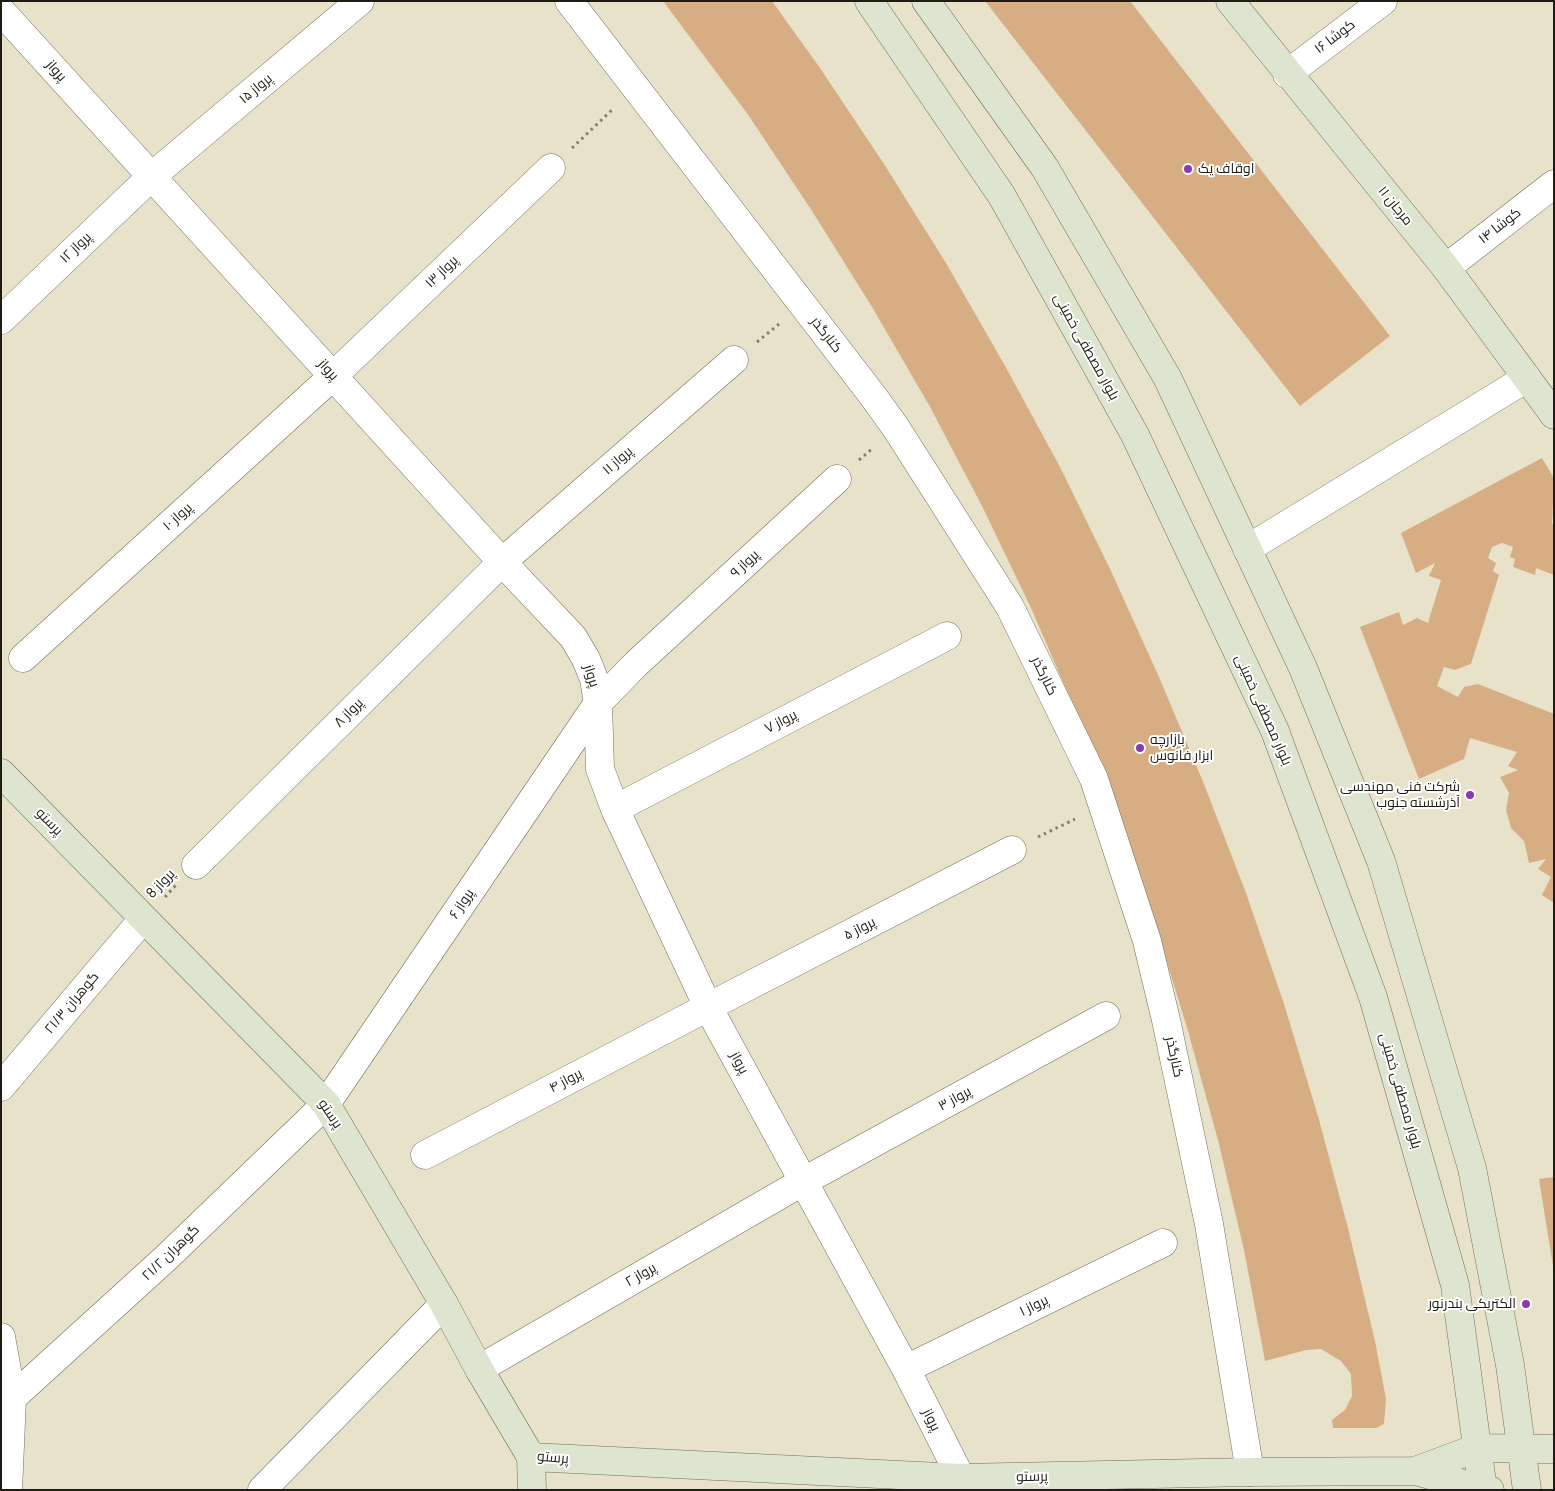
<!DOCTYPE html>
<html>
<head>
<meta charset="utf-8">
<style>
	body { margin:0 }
	#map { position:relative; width:1555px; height:1491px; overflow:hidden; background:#e8e2ca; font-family:Manrope,sans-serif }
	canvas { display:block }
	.frame { position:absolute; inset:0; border:2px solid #1e1c13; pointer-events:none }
</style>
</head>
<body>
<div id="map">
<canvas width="1555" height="1491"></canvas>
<div class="frame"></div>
</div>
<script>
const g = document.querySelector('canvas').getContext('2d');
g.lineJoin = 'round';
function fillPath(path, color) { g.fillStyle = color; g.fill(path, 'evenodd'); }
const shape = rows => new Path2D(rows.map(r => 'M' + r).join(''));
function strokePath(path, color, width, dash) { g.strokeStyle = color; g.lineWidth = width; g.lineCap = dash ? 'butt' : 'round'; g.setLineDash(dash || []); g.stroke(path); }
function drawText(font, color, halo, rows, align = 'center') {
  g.font = font + ' Manrope,Cairo,sans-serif'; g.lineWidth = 4; g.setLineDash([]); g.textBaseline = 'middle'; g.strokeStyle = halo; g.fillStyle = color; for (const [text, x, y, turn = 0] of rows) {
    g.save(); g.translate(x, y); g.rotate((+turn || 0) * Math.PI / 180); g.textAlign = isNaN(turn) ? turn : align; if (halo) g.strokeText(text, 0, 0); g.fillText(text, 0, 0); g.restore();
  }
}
fillPath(shape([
	[663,1,772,1,820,68,884,164,946,263,1004,364,1060,467,1111,571,1159,677,1204,784,1246,893,1284,1004,1318,1116,1348,1228,1375,1341,1386,1399,1384,1424,1376,1428,1333,1428,1332,1420,1345,1410,1352,1396,1351,1374,1341,1361,1321,1349,1306,1350,1265,1361,1244,1250,1218,1140,1188,1031,1155,923,1076,712,1031,608,982,506,929,405,872,307,812,211,749,116],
	[985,1,1130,1,1390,336,1300,406],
	[1542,458,1554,478,1552,524,1554,525,1554,575,1536,568,1535,575,1513,567,1515,559,1510,557,1513,547,1502,543,1492,547,1488,558,1496,563,1493,571,1499,575,1471,664,1455,670,1444,667,1437,686,1458,697,1464,687,1478,684,1554,714,1554,903,1542,895,1551,877,1538,869,1546,859,1529,863,1524,841,1511,828,1506,810,1509,793,1500,777,1518,770,1508,766,1517,752,1470,738,1464,759,1419,779,1360,627,1399,612,1403,625,1417,618,1428,623,1441,580,1429,576,1435,563,1416,573,1401,533],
	[1554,1177,1554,1266,1553,1266,1539,1179]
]), '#d7ae84');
const street = shape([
	[569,1,873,396,896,428,1010,607,1094,779,1147,941,1166,1020,1209,1224,1250,1472],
	[1,11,502,562,573,637,586,659,594,679,598,703,600,769,615,809,708,1007,906,1369,961,1478],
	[1287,74,1383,1],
	[1446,268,1554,184],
	[1,320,152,176,360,1],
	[1247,549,1527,378],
	[23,658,333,376,551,168],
	[615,809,947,636],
	[196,865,502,562,734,360],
	[1,1087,143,919],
	[425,1155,708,1007,1012,850],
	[1,1337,12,1398,10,1445],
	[479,1369,804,1181,1106,1016],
	[906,1369,1163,1243],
	[12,1398,166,1258,326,1104,598,703,636,664,837,479],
	[1,1437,10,1445,8,1490],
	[262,1490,444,1304]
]);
const secondary = shape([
	[869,1,1002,196,1135,435,1275,731,1373,997,1455,1285,1483,1490],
	[926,1,1045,168,1168,379,1303,668,1381,861,1472,1168,1510,1365,1527,1490],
	[1230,1,1446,268,1554,415],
	[1,773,326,1104,444,1304,479,1369,531,1457,961,1478,1250,1472,1415,1471,1483,1489,1490,1490],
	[531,1457,532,1490],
	[1415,1471,1477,1448,1554,1449]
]);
strokePath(street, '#736e59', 29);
strokePath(secondary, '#736e59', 29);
strokePath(shape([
	[572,148,613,109],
	[757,342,779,324],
	[859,460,873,448],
	[1038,837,1075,819],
	[165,897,176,885]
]), '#84806f', 3, [2.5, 4]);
strokePath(street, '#fff', 28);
strokePath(secondary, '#dde4d0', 28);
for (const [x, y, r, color] of [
	[1188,169,5,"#883cae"],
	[1140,748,5,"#883cae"],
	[1470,795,5,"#883cae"],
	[1526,1304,5,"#883cae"]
]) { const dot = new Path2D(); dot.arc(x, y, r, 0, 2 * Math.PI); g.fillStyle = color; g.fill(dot); strokePath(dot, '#fff', 2); }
drawText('14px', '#1e1c13', '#fff', [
	["کوشا ۱۶",1335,37,-37],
	["پرواز",56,71,48],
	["پرواز ۱۵",256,89,-40],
	["مرجان ۱۱",1395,206,51],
	["کوشا ۱۴",1500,226,-38],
	["پرواز ۱۲",76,248,-44],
	["پرواز ۱۳",442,272,-44],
	["کنارگذر",826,335,52],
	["بلوار مصطفی خمینی",1086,347,61],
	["پرواز",328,370,48],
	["پرواز ۱۱",618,461,-41],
	["پرواز ۱۰",178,517,-42],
	["پرواز ۹",745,564,-43],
	["پرواز",591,676,72],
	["کنارگذر",1044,676,64],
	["بلوار مصطفی خمینی",1263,710,66],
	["پرواز ۸",349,713,-45],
	["پرواز ۷",781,722,-27],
	["پرستو",49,822,46],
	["پرواز 8",161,884,-46],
	["پرواز ۶",462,904,-56],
	["پرواز ۵",860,929,-27],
	["گوهران ۲۱/۳",72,1003,-50],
	["کنارگذر",1174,1057,78],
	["پرواز",739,1063,61],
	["پرواز ۴",566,1081,-28],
	["بلوار مصطفی خمینی",1400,1091,74],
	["پرواز ۳",955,1099,-29],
	["پرستو",330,1114,56],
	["گوهران ۲۱/۲",171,1253,-44],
	["پرواز ۲",641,1275,-30],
	["پرواز ۱",1034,1306,-26],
	["پرواز",931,1420,63],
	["پرستو",553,1458,5],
	["پرستو",1032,1477,-1]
]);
drawText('14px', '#1e1c13', '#fff', [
	["اوقاف یک",1198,169],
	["بازارچه",1150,740],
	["ابزار فانوس",1150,756],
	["شرکت فنی مهندسی",1460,787,"right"],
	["آذرشسته جنوب",1460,803,"right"],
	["الکتریکی بندرنور",1516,1304,"right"]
], 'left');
</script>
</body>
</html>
